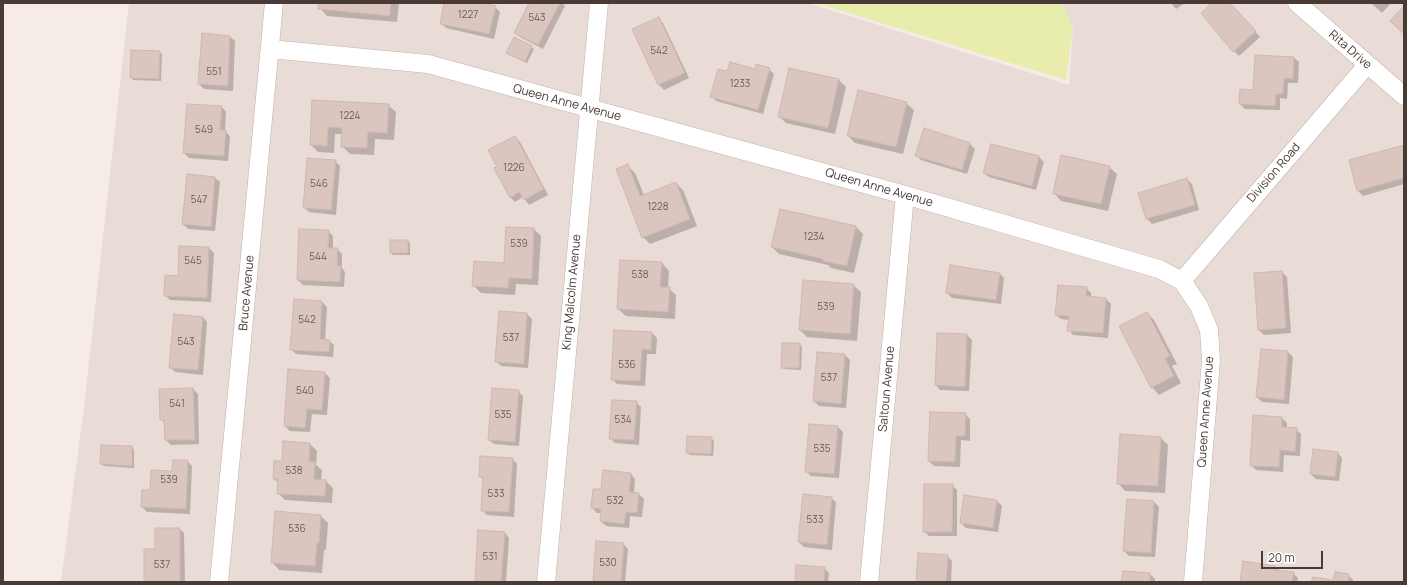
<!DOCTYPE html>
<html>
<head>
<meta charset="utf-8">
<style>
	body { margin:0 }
	#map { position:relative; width:1407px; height:585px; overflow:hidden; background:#f5ebe7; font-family:Manrope,sans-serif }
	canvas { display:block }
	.frame { position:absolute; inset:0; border:4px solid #493a35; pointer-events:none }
	.scale { position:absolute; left:1261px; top:551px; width:62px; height:18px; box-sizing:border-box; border:2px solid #493a35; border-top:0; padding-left:5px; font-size:12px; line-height:14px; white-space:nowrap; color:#493a35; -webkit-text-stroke:3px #fff; paint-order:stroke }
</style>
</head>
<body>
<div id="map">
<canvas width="1407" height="585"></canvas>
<div class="frame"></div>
<div class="scale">20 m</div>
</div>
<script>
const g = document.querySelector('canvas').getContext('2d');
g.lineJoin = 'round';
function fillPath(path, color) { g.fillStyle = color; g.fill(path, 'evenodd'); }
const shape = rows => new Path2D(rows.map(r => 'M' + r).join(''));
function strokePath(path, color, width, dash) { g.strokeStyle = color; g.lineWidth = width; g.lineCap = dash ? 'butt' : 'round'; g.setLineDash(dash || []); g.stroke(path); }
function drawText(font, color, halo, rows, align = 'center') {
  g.font = font + ' Manrope,sans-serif'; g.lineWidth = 3; g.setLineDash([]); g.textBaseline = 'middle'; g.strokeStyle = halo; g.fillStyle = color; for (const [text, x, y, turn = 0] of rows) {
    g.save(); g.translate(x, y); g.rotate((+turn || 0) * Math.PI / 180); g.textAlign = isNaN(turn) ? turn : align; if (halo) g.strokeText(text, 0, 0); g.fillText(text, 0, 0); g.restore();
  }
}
fillPath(shape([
	[129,3,808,3,1069,85,1073,28,1062,3,1404,3,1404,582,61,582,84,407]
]), '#e9dbd5');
fillPath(shape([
	[816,3,1062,3,1073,28,1066,80]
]), '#e8ecad');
fillPath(shape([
	[320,3,399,3,397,22,327,16,320,8],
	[445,3,477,3,495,7,500,12,494,39,446,28,441,23],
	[530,3,562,3,565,6,543,49,520,37,515,32],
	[1171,3,1185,3,1176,9],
	[1213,3,1229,3,1260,37,1239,56,1234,51],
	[1371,3,1391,3,1382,13],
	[659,18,663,23,689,78,664,90,659,85,633,29],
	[203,34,230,37,235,41,233,91,204,89,199,84],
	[514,39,534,49,527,63,507,53],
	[160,52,162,54,161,81,133,80,131,77],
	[1294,58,1299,62,1298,83,1288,83,1287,99,1280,98,1280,110,1245,109,1240,104],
	[769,69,774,74,763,114,716,101,711,96,728,73],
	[839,80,846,87,835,134,786,123,779,116],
	[313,101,388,105,396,112,394,140,375,139,374,155,350,154,342,146,343,134,335,134,334,153,318,152,311,145],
	[906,103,914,110,903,154,855,143,848,136],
	[222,107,226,112,225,131,230,136,228,161,189,158,184,153],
	[924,130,970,144,975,149,967,174,921,160,916,155],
	[515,137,520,142,548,195,529,205,523,197,515,202,510,197,498,167],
	[1404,146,1404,184,1363,196,1358,191,1350,161],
	[1039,157,1044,162,1036,190,989,177,984,173],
	[335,161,340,166,336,215,309,212,304,207],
	[628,166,635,173,644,195,676,183,683,190,697,226,650,244,643,237],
	[1109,167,1117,174,1108,211,1061,201,1054,193],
	[215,178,220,182,215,231,188,229,183,224],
	[1187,179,1192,184,1199,210,1152,224,1147,219,1140,193],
	[780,210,856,227,863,234,854,273,831,268,828,265,779,254,772,247],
	[506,228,534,229,541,236,538,285,516,284,515,295,481,293,473,285,505,264],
	[300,230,328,231,333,236,333,249,337,249,342,254,342,268,345,272,344,287,303,285,298,280],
	[408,241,410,243,410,255,393,255,391,253],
	[209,248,214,253,211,302,170,300,165,295],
	[662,263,669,271,668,288,676,295,675,319,626,316,618,309],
	[1282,272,1287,277,1291,333,1264,335,1259,330,1255,274],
	[999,273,1004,278,1001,304,952,298,947,293],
	[853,285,861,292,857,341,807,337,800,330],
	[1086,288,1091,293,1091,298,1106,299,1111,304,1108,338,1073,335,1069,330,1069,320,1061,319,1056,315],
	[295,300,322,302,327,307,325,340,329,341,334,345,333,357,296,354,291,349],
	[1147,313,1154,320,1177,364,1172,366,1181,383,1159,395,1152,387],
	[527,314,532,319,528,368,501,366,496,361],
	[203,317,207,322,203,375,175,372,170,367],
	[652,333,657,338,656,354,647,354,645,386,617,384,612,379],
	[967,335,972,340,969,391,940,390,936,385],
	[800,344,802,347,801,370,784,369,782,367],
	[1288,352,1293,357,1289,404,1262,402,1257,397],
	[818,353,845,355,850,360,846,408,819,406,814,401],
	[325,373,330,378,327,415,312,414,310,432,290,431,285,426],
	[193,389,198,394,199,444,171,445,166,440,165,424,161,419,160,390],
	[518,391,523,396,519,446,494,444,489,440],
	[636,402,641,407,639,445,615,443,610,438],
	[965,414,970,419,970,441,961,440,960,467,934,466,929,461],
	[1282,418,1287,423,1287,428,1296,429,1301,434,1300,456,1284,455,1283,472,1256,470,1251,465],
	[838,427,843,432,839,478,811,476,806,471],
	[711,438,714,441,713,456,690,455,687,453],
	[1161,438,1168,445,1165,493,1125,491,1118,483],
	[310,444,317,451,316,465,322,470,321,480,326,481,333,488,332,503,285,500,278,493,279,483,274,479,282,462],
	[132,447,134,450,134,468,104,466,101,464],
	[1338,453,1342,458,1339,481,1316,479,1311,474],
	[512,459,517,464,514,517,487,515,482,510,484,480,480,476],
	[187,461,192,466,190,514,147,512,142,507,151,491],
	[631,474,635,479,634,493,639,494,644,499,642,517,630,516,629,528,606,526,601,521,602,513,597,513,592,508,602,491],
	[952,485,957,490,957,536,929,536,924,531],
	[831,498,836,502,832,550,804,547,799,542],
	[997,501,1002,506,998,532,966,528,961,523],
	[1154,502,1159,507,1155,557,1129,556,1124,551],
	[276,512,321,516,328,523,326,550,324,550,322,573,279,570,272,562],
	[180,529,184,533,185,582,147,582,145,580,156,550],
	[479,531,505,533,509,538,506,582,476,581],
	[623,544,628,549,625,582,594,582],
	[947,556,952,561,951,582,917,582],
	[1275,567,1279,571,1293,573,1298,578,1297,582,1241,582],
	[824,568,829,573,828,582,796,582],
	[1124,572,1150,574,1155,579,1155,582,1122,582],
	[1348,575,1353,580,1353,582,1313,582,1334,581]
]), '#0003');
const building = shape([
	[319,3,391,3,390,16,318,9,319,3],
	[444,3,482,3,496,6,489,34,440,24,444,3],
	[529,3,560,3,538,45,514,33,529,3],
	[1212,3,1230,3,1256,31,1233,52,1201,13,1212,3],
	[1404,6,1404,34,1390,21,1404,6],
	[659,17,685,73,658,85,632,29,659,17],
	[202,33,230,36,228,86,198,84,202,33],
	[514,37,532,46,525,62,506,53,514,37],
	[131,50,160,51,159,79,130,78,131,50],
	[1255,55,1294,57,1293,79,1284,78,1283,94,1276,94,1275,106,1239,104,1240,89,1253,90,1255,55],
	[730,62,755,69,756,64,770,68,758,110,710,97,718,69,727,71,730,62],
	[789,68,839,79,828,128,778,117,789,68],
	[858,90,907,102,896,147,847,136,858,90],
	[312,100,389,104,387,133,368,132,367,148,341,147,342,128,328,127,327,146,310,145,312,100],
	[187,104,222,106,220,130,226,130,224,156,183,153,187,104],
	[924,128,970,143,962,170,915,156,924,128],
	[515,136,544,189,524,200,519,192,510,198,494,168,497,167,488,150,515,136],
	[991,144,1039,156,1032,186,983,173,991,144],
	[1404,145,1404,178,1357,191,1349,160,1404,145],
	[1061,155,1110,166,1101,204,1053,194,1061,155],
	[307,158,336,160,331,210,303,208,307,158],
	[628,164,640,196,676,182,690,219,642,238,616,169,628,164],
	[187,174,215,177,211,227,182,224,187,174],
	[1187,178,1195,205,1146,219,1138,193,1187,178],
	[780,209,856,226,847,266,823,261,823,259,771,247,780,209],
	[506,227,534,228,532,279,509,278,508,288,472,286,474,261,504,263,506,227],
	[299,229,329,230,328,248,338,248,337,266,341,266,340,282,297,280,299,229],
	[390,240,408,240,408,253,390,253,390,240],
	[179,246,209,247,207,298,164,296,165,275,178,276,179,246],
	[620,260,662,262,660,287,670,287,668,312,617,309,620,260],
	[950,265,1000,273,996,300,946,293,950,265],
	[1282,271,1286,328,1258,330,1254,273,1282,271],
	[803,280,854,284,850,334,799,330,803,280],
	[1058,285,1087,287,1086,296,1106,298,1103,333,1067,331,1069,316,1055,315,1058,285],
	[294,299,322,301,320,339,330,340,329,352,290,350,294,299],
	[499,311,527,313,524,364,495,362,499,311],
	[1147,312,1170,356,1165,358,1174,376,1151,388,1119,326,1147,312],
	[174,314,203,317,198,370,169,368,174,314],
	[614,330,652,332,651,350,642,349,640,381,611,380,614,330],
	[937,333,967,334,965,387,935,385,937,333],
	[782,343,800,343,799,368,781,368,782,343],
	[1261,349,1288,351,1284,400,1256,397,1261,349],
	[817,352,845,354,841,404,813,401,817,352],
	[288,369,325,372,322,410,307,409,305,428,284,426,288,369],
	[193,388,195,440,165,440,164,420,160,420,159,389,193,388],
	[492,388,519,390,515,442,488,440,492,388],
	[612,400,637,401,634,440,609,439,612,400],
	[930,412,966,413,965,436,956,436,955,462,928,461,930,412],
	[1253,415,1282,417,1282,427,1297,428,1295,452,1280,450,1279,467,1250,466,1253,415],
	[809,424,838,426,834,474,805,472,809,424],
	[1120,434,1161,437,1158,486,1117,484,1120,434],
	[687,436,712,437,711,454,686,453,687,436],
	[283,441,310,443,309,462,315,462,314,479,326,480,325,496,277,494,278,479,273,479,274,461,282,461,283,441],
	[101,445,132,446,132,466,100,464,101,445],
	[1313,449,1338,452,1335,477,1310,474,1313,449],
	[480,456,513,458,509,512,481,511,483,477,479,477,480,456],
	[173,460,188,460,186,509,141,507,142,490,150,490,151,470,172,471,173,460],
	[603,470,631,473,629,492,639,493,637,513,626,512,624,524,600,521,601,509,591,508,593,489,601,489,603,470],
	[924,484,953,484,952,532,923,532,924,484],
	[803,494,832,497,827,545,798,542,803,494],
	[964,495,997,500,993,528,960,523,964,495],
	[1127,499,1154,501,1151,553,1123,551,1127,499],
	[275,511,321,515,319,543,317,543,315,566,271,563,275,511],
	[155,528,180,528,180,581,144,581,144,549,155,549,155,528],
	[478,530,505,532,501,582,475,581,478,530],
	[596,541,624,543,621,582,593,582,596,541],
	[918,553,948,555,946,582,916,582,918,553],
	[1243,561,1275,566,1274,570,1294,572,1292,582,1240,582,1243,561],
	[796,565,825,567,824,582,795,582,796,565],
	[1123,571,1150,573,1150,582,1121,582,1123,571],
	[1335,572,1349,574,1348,581,1353,582,1312,582,1312,577,1333,580,1335,572]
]);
fillPath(building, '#dac5bf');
strokePath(building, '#d3b7ae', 1);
const street = shape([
	[1297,3,1404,96],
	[270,49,428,64,905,195,1159,269,1182,281,1199,306,1209,330,1211,360,1193,582],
	[1182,281,1367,65],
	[219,582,274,3],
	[546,582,599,3],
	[869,582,905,195]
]);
strokePath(street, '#c4b3ac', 19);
strokePath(street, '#fff', 18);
drawText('10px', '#6d5d58', null, [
	["1227",468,15],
	["543",537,18],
	["542",659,51],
	["551",214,72],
	["1233",740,84],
	["1224",350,116],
	["549",204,130],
	["1226",514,168],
	["546",319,184],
	["547",199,200],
	["1228",658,207],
	["1234",814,237],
	["539",519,244],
	["544",318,257],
	["545",193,261],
	["538",640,275],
	["539",826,307],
	["542",307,320],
	["537",511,338],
	["543",186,342],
	["536",627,365],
	["537",829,378],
	["540",305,391],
	["541",177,404],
	["535",503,415],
	["534",623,420],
	["535",822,449],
	["538",294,471],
	["539",169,480],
	["533",496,494],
	["532",615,501],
	["533",815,520],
	["536",297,529],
	["531",490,557],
	["530",608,563],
	["537",162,565]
]);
drawText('12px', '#493a35', '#fff', [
	["Rita Drive",1350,50,41],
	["Queen Anne Avenue",567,103,15],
	["Division Road",1274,173,-49],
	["Queen Anne Avenue",879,188,16],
	["King Malcolm Avenue",572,292,-85],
	["Bruce Avenue",247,293,-85],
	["Saltoun Avenue",887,389,-85],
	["Queen Anne Avenue",1206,412,-86]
]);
</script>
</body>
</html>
